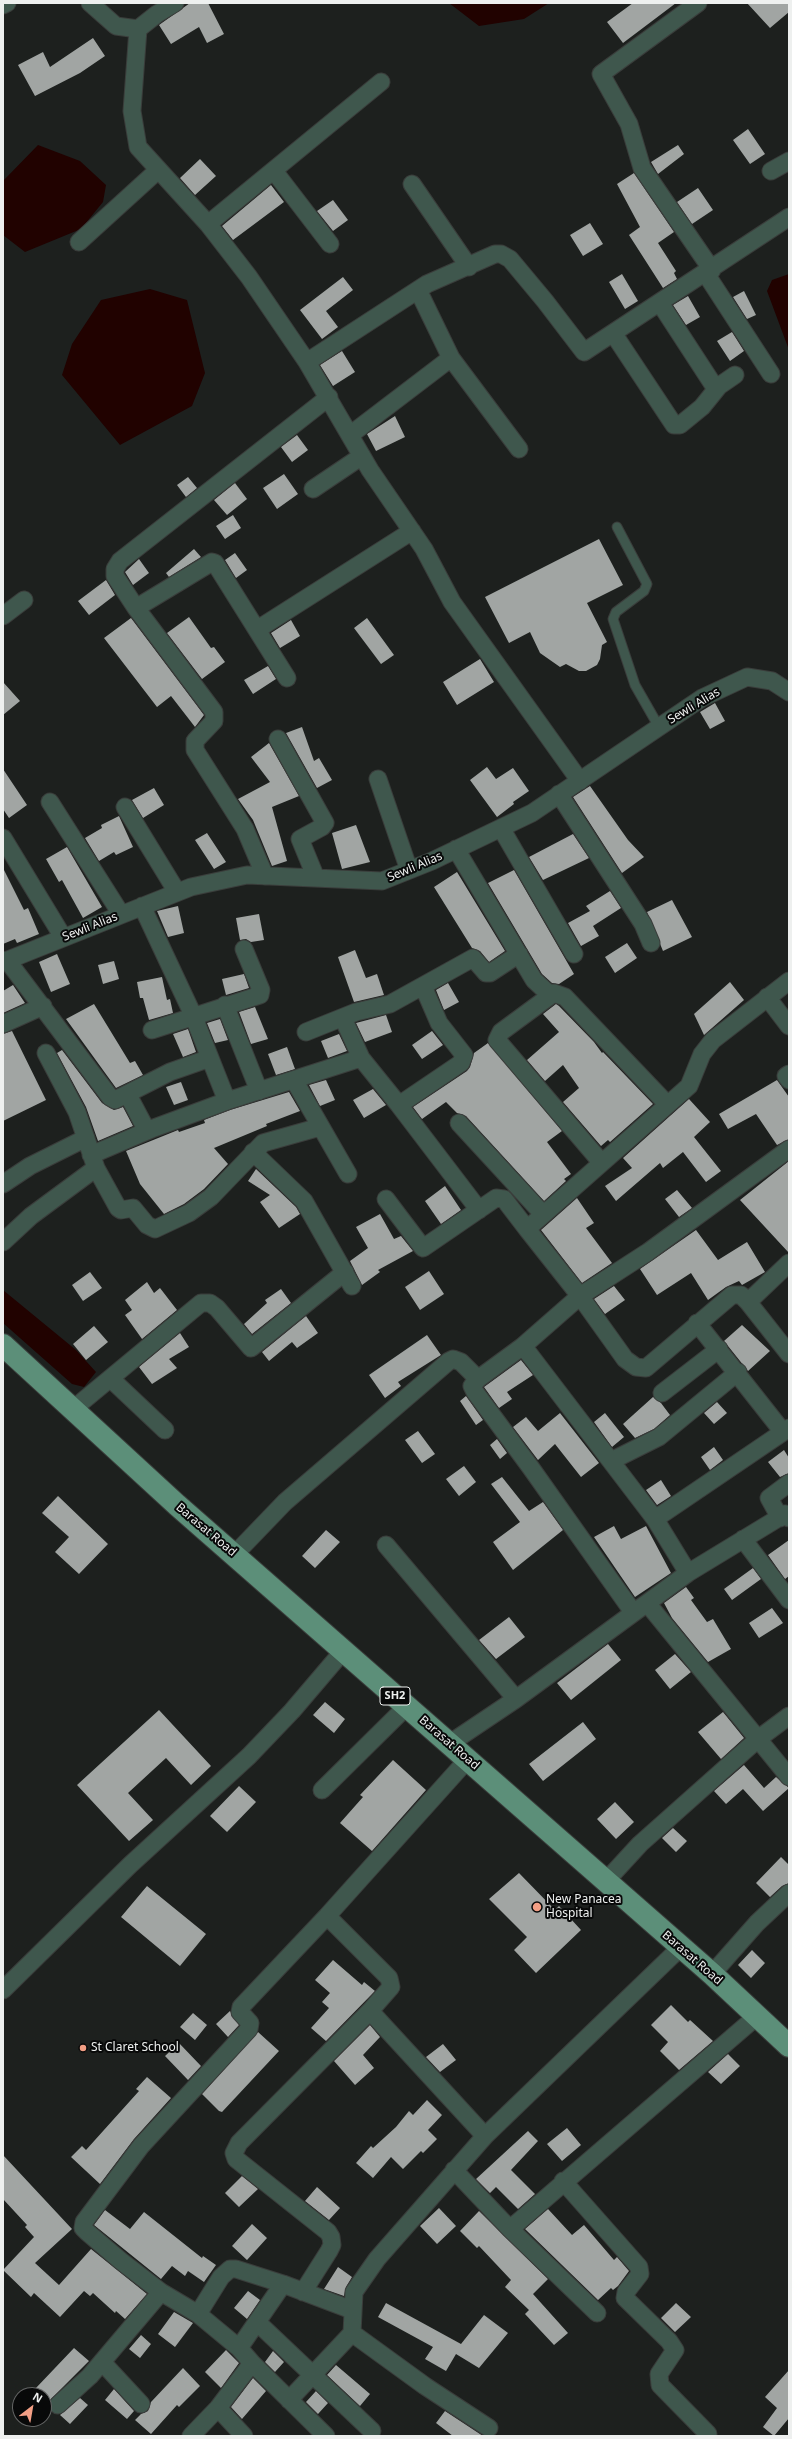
<!DOCTYPE html>
<html>
<head>
<meta charset="utf-8">
<style>
	body { margin:0 }
	#map { position:relative; width:792px; height:2439px; overflow:hidden; background:#1d201e; font-family:"Noto Sans",sans-serif }
	canvas { display:block }
	.frame { position:absolute; inset:0; border:4px solid #eef0ef; pointer-events:none }
	.north { position:absolute; left:12px; top:2387px; width:40px; height:40px; box-sizing:border-box; background:#080909; border:1px solid #646565; border-radius:50%; rotate:31deg; font-size:11px; font-weight:700; line-height:16px; text-align:center; color:#eef0ef }
	.north::after { content:''; display:block; margin:auto; width:14px; height:18px; background:#f39f85; clip-path:polygon(50% 0,100% 100%,50% 72%,0 100%) }
</style>
</head>
<body>
<div id="map">
<canvas width="792" height="2439"></canvas>
<div class="frame"></div>
<div class="north">N</div>
</div>
<script>
const g = document.querySelector('canvas').getContext('2d');
g.lineJoin = 'round';
function fillPath(path, color) { g.fillStyle = color; g.fill(path, 'evenodd'); }
const shape = rows => new Path2D(rows.map(r => 'M' + r).join(''));
function strokePath(path, color, width, dash) { g.strokeStyle = color; g.lineWidth = width; g.lineCap = dash ? 'butt' : 'round'; g.setLineDash(dash || []); g.stroke(path); }
function drawText(font, color, halo, rows, align = 'center') {
  g.font = font + ' "Noto Sans",sans-serif'; g.lineWidth = 4; g.setLineDash([]); g.textBaseline = 'middle'; g.strokeStyle = halo; g.fillStyle = color; for (const [text, x, y, turn = 0] of rows) {
    g.save(); g.translate(x, y); g.rotate((+turn || 0) * Math.PI / 180); g.textAlign = isNaN(turn) ? turn : align; if (halo) g.strokeText(text, 0, 0); g.fillText(text, 0, 0); g.restore();
  }
}
fillPath(shape([
	[449,3,549,3,524,19,479,26],
	[38,145,80,161,106,185,103,202,81,229,25,252,3,235,3,181],
	[789,274,789,350,767,291,772,280],
	[150,289,187,300,205,373,192,406,120,445,62,375,72,344,101,300],
	[3,1290,76,1350,96,1372,84,1387,72,1384,3,1323]
]), '#210200');
fillPath(shape([
	[190,3,208,3,224,34,207,43,199,27,171,44,159,25],
	[633,3,676,3,623,43,607,22],
	[747,3,789,3,789,12,770,28],
	[93,38,105,56,80,73,35,96,18,65,43,52,50,67],
	[748,129,765,154,750,164,733,140],
	[678,145,684,154,658,174,651,162],
	[200,159,216,176,195,195,180,178],
	[634,173,674,232,658,243,676,271,674,273,677,279,663,288,629,235,640,227,617,184],
	[271,185,284,202,233,240,222,226],
	[698,188,713,210,692,224,677,202],
	[333,200,348,220,333,231,317,211],
	[590,223,603,244,583,256,570,235],
	[622,274,638,301,625,309,609,282],
	[343,277,353,290,326,311,338,327,322,339,300,310],
	[744,291,756,315,747,319,733,297],
	[688,296,700,317,686,325,673,305],
	[732,332,744,351,730,361,717,341],
	[342,351,355,372,333,386,320,365],
	[395,416,405,437,376,451,367,434],
	[297,435,308,450,292,462,281,447],
	[284,474,298,494,277,509,263,488],
	[188,477,197,488,186,497,177,485],
	[235,483,247,499,227,515,214,500],
	[233,515,241,528,225,539,216,526],
	[599,539,623,585,587,603,607,642,602,645,600,659,597,665,586,671,579,671,566,664,560,667,540,653,530,632,509,643,485,597],
	[194,549,201,557,169,577,166,573],
	[235,553,247,570,236,578,225,560],
	[139,559,149,573,133,585,125,572],
	[106,580,115,595,89,615,78,601],
	[189,617,211,648,214,647,225,662,202,679,167,633],
	[131,618,204,715,195,727,171,696,157,707,104,638],
	[367,618,394,655,381,664,354,628],
	[291,620,300,636,280,648,271,633],
	[480,659,494,682,457,705,443,682],
	[268,666,276,679,253,694,244,680],
	[3,682,20,701,3,715],
	[715,703,725,721,710,729,700,712],
	[302,727,314,761,319,758,332,780,317,788,286,733],
	[269,743,299,796,272,807,287,861,272,866,253,820,238,799,270,782,251,757],
	[487,767,496,779,513,768,529,791,513,802,514,804,497,817,470,780],
	[3,769,27,805,9,818,3,809],
	[590,786,628,840,644,857,622,873,573,797],
	[154,788,164,805,143,818,132,800],
	[119,816,133,847,116,855,114,852,99,861,85,838,102,828,101,825],
	[356,825,370,862,342,869,332,833],
	[207,833,226,862,214,869,195,840],
	[573,834,589,858,543,880,529,857],
	[67,847,102,907,83,918,62,880,59,882,46,859],
	[3,868,24,910,28,908,39,934,17,943,15,939,3,944],
	[514,870,574,974,559,984,552,983,542,974,488,883],
	[457,872,505,951,489,962,480,951,472,948,434,887],
	[610,891,621,908,593,926,599,936,581,946,568,923,590,911,586,906],
	[672,900,692,937,663,951,647,912],
	[178,906,184,933,168,937,157,911],
	[259,914,264,940,251,942,246,939,240,940,236,918],
	[627,943,637,958,615,973,605,957],
	[355,950,366,978,377,974,384,995,354,1002,338,957],
	[57,954,70,984,51,992,39,962],
	[114,961,119,979,103,984,98,965],
	[244,974,249,988,226,995,222,979],
	[162,977,167,1000,170,999,173,1013,149,1020,143,998,140,998,137,982],
	[730,982,744,1000,704,1035,694,1014],
	[448,983,459,1002,444,1010,436,990],
	[13,985,25,1003,3,1013,3,991],
	[94,1004,130,1063,135,1061,143,1075,116,1088,66,1019],
	[556,1004,559,1006,594,1042,602,1053,603,1052,653,1104,610,1142,608,1140,601,1146,563,1102,579,1088,563,1065,545,1081,527,1060,559,1032,543,1014],
	[255,1007,268,1039,251,1044,239,1012],
	[386,1015,392,1032,365,1042,356,1023],
	[220,1019,228,1040,215,1043,207,1023],
	[188,1029,196,1052,183,1057,173,1034],
	[12,1031,46,1100,3,1121,3,1034],
	[432,1031,443,1045,422,1059,412,1045],
	[339,1034,347,1051,328,1058,321,1041],
	[488,1043,562,1131,547,1142,571,1174,564,1179,566,1181,544,1201,466,1116,457,1113,446,1102,422,1119,413,1107,467,1071,470,1067,474,1053],
	[287,1047,295,1069,276,1075,268,1054],
	[62,1050,102,1103,114,1110,123,1107,133,1126,98,1141,86,1107,57,1053],
	[326,1080,335,1100,320,1106,309,1085],
	[777,1080,789,1097,789,1139,777,1145,756,1114,728,1129,719,1114],
	[181,1082,188,1100,174,1105,166,1087],
	[373,1089,386,1105,364,1118,353,1100],
	[289,1092,300,1111,266,1124,267,1126,214,1148,228,1164,204,1189,184,1204,164,1214,140,1184,126,1151,178,1130,179,1132,205,1123,204,1120,230,1110],
	[689,1099,710,1122,694,1137,721,1171,706,1182,683,1152,663,1168,660,1163,616,1201,605,1186,632,1168,623,1158],
	[789,1161,789,1253,740,1200],
	[256,1169,296,1207,300,1214,279,1228,260,1202,270,1195,248,1181],
	[445,1186,461,1210,441,1224,425,1201],
	[677,1190,692,1208,679,1217,665,1199],
	[577,1198,594,1223,586,1228,612,1263,582,1283,541,1230],
	[380,1214,394,1239,401,1236,413,1251,378,1270,380,1272,362,1285,350,1261,368,1248,356,1227],
	[696,1230,718,1260,747,1242,765,1272,742,1285,739,1281,726,1287,708,1300,691,1273,657,1295,640,1269],
	[429,1271,444,1294,420,1310,405,1287],
	[90,1272,102,1288,83,1301,72,1285],
	[147,1282,154,1293,160,1288,177,1310,142,1339,125,1315,132,1310,125,1300],
	[614,1286,625,1300,605,1314,594,1299],
	[281,1289,291,1303,252,1334,244,1324,267,1303,265,1300],
	[306,1316,318,1333,297,1348,292,1342,269,1361,262,1352],
	[742,1325,770,1351,748,1371,724,1341],
	[94,1326,108,1342,86,1360,73,1344],
	[180,1333,189,1347,169,1359,177,1368,152,1384,139,1367],
	[427,1335,441,1355,398,1382,401,1386,385,1398,369,1375],
	[521,1360,533,1375,507,1392,512,1399,499,1408,484,1387],
	[466,1396,483,1420,476,1425,460,1401],
	[653,1397,661,1403,670,1415,654,1429,635,1438,623,1424],
	[717,1402,727,1413,714,1424,704,1413],
	[560,1413,599,1463,581,1477,555,1444,538,1460,513,1427,526,1417,538,1431],
	[605,1413,624,1437,612,1447,594,1422],
	[418,1431,435,1454,422,1463,405,1440],
	[497,1439,507,1453,500,1459,490,1445],
	[714,1447,723,1460,710,1470,701,1457],
	[784,1450,789,1458,789,1473,780,1477,768,1462],
	[464,1466,476,1482,459,1496,446,1479],
	[502,1477,529,1511,543,1502,563,1530,513,1570,493,1542,520,1522,491,1484],
	[661,1480,671,1496,657,1505,646,1490],
	[58,1496,108,1544,79,1574,55,1552,69,1537,42,1513],
	[614,1526,621,1539,646,1526,671,1573,635,1597,594,1537],
	[326,1530,340,1542,315,1568,302,1556],
	[789,1540,789,1576,785,1579,768,1555],
	[753,1568,761,1579,732,1600,724,1589],
	[686,1587,694,1598,691,1600,707,1622,713,1619,731,1649,708,1662,672,1618,664,1603],
	[772,1608,783,1623,759,1638,749,1623],
	[509,1617,525,1637,496,1659,479,1640],
	[608,1644,621,1660,571,1700,557,1683],
	[675,1654,691,1672,670,1689,655,1670],
	[325,1702,345,1719,334,1733,313,1715],
	[159,1710,211,1766,191,1785,166,1758,128,1793,153,1820,129,1841,77,1785],
	[723,1712,744,1738,721,1759,698,1732],
	[583,1722,596,1739,543,1781,529,1764],
	[393,1760,426,1790,372,1851,340,1823,363,1797,360,1795],
	[744,1765,764,1788,776,1777,789,1788,763,1811,743,1789,726,1804,714,1791],
	[239,1786,256,1802,227,1832,210,1816],
	[615,1802,634,1822,616,1839,597,1819],
	[673,1828,687,1841,676,1852,662,1838],
	[781,1857,789,1865,789,1883,782,1886,770,1897,756,1883],
	[519,1873,555,1910,559,1906,581,1930,536,1973,514,1950,527,1937,489,1899],
	[147,1886,206,1934,180,1966,121,1917],
	[752,1950,765,1963,751,1978,738,1965],
	[333,1960,362,1985,364,1982,375,1991,326,2041,311,2028,329,2008,322,2002,330,1993,315,1980],
	[671,2005,688,2022,690,2020,713,2041,679,2070,660,2051,668,2042,651,2025],
	[230,2011,239,2025,228,2037,216,2024],
	[193,2013,207,2025,195,2040,180,2027],
	[370,2025,380,2037,363,2055,374,2068,355,2085,334,2061],
	[258,2032,279,2051,222,2112,219,2111,202,2094],
	[179,2043,201,2066,188,2080,165,2056],
	[443,2044,456,2060,440,2072,426,2057],
	[728,2054,740,2066,721,2084,708,2072],
	[147,2077,171,2098,134,2139,100,2184,71,2157,82,2146,86,2150,139,2091,136,2089],
	[427,2100,442,2115,428,2130,437,2139,423,2153,421,2151,403,2169,391,2157,373,2178,356,2163,371,2146,373,2148,396,2127,409,2111,413,2115],
	[567,2128,581,2145,562,2161,547,2144],
	[528,2131,538,2141,511,2170,535,2194,518,2209,496,2187,490,2193,476,2179],
	[3,2155,72,2229,35,2263,59,2285,91,2249,147,2294,125,2319,116,2311,115,2313,93,2293,90,2296,84,2291,60,2317,34,2293,31,2297,3,2270,34,2237,25,2227,27,2225,3,2199],
	[242,2176,258,2189,239,2207,225,2193],
	[317,2187,340,2208,329,2220,305,2201],
	[439,2208,456,2226,437,2244,420,2226],
	[548,2209,572,2235,584,2225,614,2260,617,2257,629,2271,618,2286,613,2290,611,2288,598,2300,525,2229],
	[105,2210,130,2229,144,2212,202,2258,203,2256,216,2265,204,2282,188,2271,185,2276,172,2266,161,2279,94,2225],
	[479,2211,548,2279,533,2294,568,2333,554,2345,525,2314,529,2310,505,2287,511,2280,479,2246,477,2248,460,2231],
	[252,2224,267,2238,247,2260,232,2246],
	[338,2267,352,2277,346,2287,344,2296,324,2289],
	[248,2291,260,2300,247,2319,234,2308],
	[386,2303,461,2344,484,2315,508,2333,479,2368,456,2354,446,2371,425,2359,433,2347,378,2317],
	[676,2303,691,2317,675,2332,661,2318],
	[174,2312,193,2323,175,2347,158,2334],
	[141,2335,151,2344,140,2358,129,2349],
	[74,2348,89,2361,49,2401,35,2389],
	[226,2350,239,2363,221,2388,205,2372],
	[273,2351,284,2362,275,2372,265,2362],
	[336,2365,370,2394,360,2406,327,2375],
	[183,2368,200,2386,179,2407,177,2405,151,2434,135,2420,141,2414,148,2411,151,2402],
	[789,2370,789,2418,774,2436,763,2427,777,2408,765,2397],
	[253,2378,266,2391,242,2419,231,2407],
	[114,2389,134,2411,127,2419,105,2400],
	[316,2391,328,2403,318,2414,306,2402],
	[80,2398,88,2405,70,2424,60,2415],
	[445,2411,483,2436,453,2436,436,2423]
]), '#a1a5a3');
const service = shape([
	[617,527,647,584,644,591,616,612,613,619,635,685,659,727]
]);
const minor = shape([
	[90,3,116,26,138,29],
	[698,3,601,74,629,124,642,168,712,270],
	[3,5,7,3],
	[138,29,132,111,138,147,208,224,249,277,307,362,370,470,424,549,452,602,580,781],
	[138,29,157,14,175,3],
	[274,171,330,244],
	[771,171,789,161],
	[412,184,469,267],
	[208,224,381,82],
	[79,242,157,171],
	[706,274,771,374],
	[418,290,451,358,519,449],
	[660,303,716,389],
	[613,333,674,425,680,425,702,407,719,386,735,375],
	[307,362,427,284,495,254,501,254,510,259,545,301,584,352,789,217],
	[350,435,451,358],
	[313,489,362,456],
	[136,608,212,562,215,563,287,678],
	[3,616,24,600],
	[258,629,412,531],
	[278,739,325,823,322,827,300,839,316,878],
	[378,779,409,870],
	[559,794,643,924,651,943],
	[50,802,121,914],
	[125,807,177,892],
	[501,828,574,954],
	[3,838,63,937],
	[456,849,534,980,548,993,554,993,565,997,667,1104],
	[265,876,245,829,195,750,195,741,214,721,214,712,136,608,115,576,115,569,120,561,329,397],
	[142,906,193,1015,227,1101],
	[7,960,110,1097,115,1100,170,1072,210,1058],
	[3,962,191,887,247,875,382,881,432,861,532,813,702,698,747,677,772,681,789,692],
	[789,981,713,1040,702,1054,689,1086,527,1229,580,1296,625,1359,636,1367,646,1368,732,1295,741,1295,748,1302,789,1263],
	[554,993,501,1032,497,1040,601,1162],
	[767,997,789,1026],
	[225,1005,259,1091],
	[343,1018,361,1058],
	[3,1024,43,1006],
	[152,1030,260,995,261,990,244,949],
	[306,1032,356,1012,390,1004,473,958,486,973,490,973,519,954],
	[789,1074,786,1076,789,1080],
	[294,1080,348,1174],
	[128,1095,147,1131],
	[399,1105,479,1210],
	[459,1123,542,1213],
	[253,1152,304,1201,352,1286],
	[91,1155,154,1128,227,1101,361,1058,399,1105,461,1063,464,1055,439,1023,423,986],
	[96,1168,118,1208,121,1210,133,1208,147,1225,155,1229,189,1213,211,1197,263,1143,320,1127],
	[3,1184,30,1166,86,1138],
	[386,1199,423,1248,496,1198,504,1199,527,1229],
	[3,1242,31,1216,96,1168,77,1112,46,1053],
	[748,1302,789,1354],
	[697,1323,783,1432],
	[111,1379,165,1430],
	[478,1379,472,1386,475,1392,531,1468,633,1612],
	[662,1393,719,1349],
	[72,1410,201,1303,210,1303,217,1308,251,1348,345,1272],
	[611,1461,659,1437,738,1372],
	[780,1518,769,1498,789,1483],
	[655,1519,789,1428],
	[743,1539,789,1600],
	[386,1545,516,1699],
	[235,1554,285,1502,449,1361,453,1359,461,1362,478,1379,523,1346],
	[688,1573,655,1519,523,1346,580,1296,648,1252,789,1149],
	[647,1603,789,1777],
	[449,1744,516,1699,688,1573,785,1514,789,1518],
	[322,1790,407,1706],
	[606,1881,640,1844,758,1739,789,1716],
	[712,1974,757,1923,789,1893],
	[3,1990,130,1865,249,1756,292,1711,344,1650],
	[370,2011,485,2136],
	[454,2170,510,2229,597,2313],
	[563,2181,639,2267,640,2274,626,2292,625,2298,669,2341,675,2350,659,2374,660,2385,708,2434],
	[510,2229,756,2017],
	[303,2292,329,2251,332,2245,331,2237,328,2232,236,2159,234,2153,239,2143,370,2011,391,1987,389,1978,327,1916],
	[198,2314,221,2277,230,2269,236,2269,283,2284,352,2310],
	[258,2323,372,2431],
	[352,2333,354,2292,377,2259,485,2136,680,1948],
	[239,2348,283,2284],
	[102,2362,141,2404],
	[252,2363,326,2436],
	[289,2400,352,2333,425,2386,489,2428],
	[58,2405,90,2376,161,2292],
	[218,2408,244,2436],
	[191,2436,218,2408,252,2363,239,2348,198,2314,161,2292,121,2261,87,2232,83,2228,84,2222,141,2146,249,2029,250,2023,240,2012,241,2007,327,1916,468,1759]
]);
const primary = shape([
	[3,1345,177,1505,712,1974,789,2046]
]);
strokePath(service, '#3a3d3b', 11);
strokePath(minor, '#3a3d3b', 19);
strokePath(primary, '#3a3d3b', 24);
strokePath(service, '#3f574d', 9);
strokePath(minor, '#3f574d', 17);
strokePath(primary, '#5c8f79', 22);
for (const [x, y, r, color] of [
	[537,1907,5,"#f39f85"],
	[83,2048,4,"#f39f85"]
]) { const dot = new Path2D(); dot.arc(x, y, r, 0, 2 * Math.PI); g.fillStyle = color; g.fill(dot); strokePath(dot, '#080909', 1.5); }
for (const [x, y, w] of [
	[395,1696,30]
]) { const box = new Path2D(); box.roundRect(x - w / 2, y - 9, w, 18, 3); g.fillStyle = '#080909'; g.fill(box); strokePath(box, '#eef0ef', 1); }
drawText('bold 11px', '#eef0ef', null, [
	["SH2",395,1696]
]);
drawText('12px', '#eef0ef', '#080909', [
	["Sewli Alias",694,706,-31],
	["Sewli Alias",415,867,-23],
	["Sewli Alias",90,927,-22],
	["Barasat Road",206,1530,40],
	["Barasat Road",449,1743,41],
	["Barasat Road",692,1958,41]
]);
drawText('12px', '#eef0ef', '#080909', [
	["New Panacea",546,1900],
	["Hospital",546,1914],
	["St Claret School",91,2048]
], 'left');
</script>
</body>
</html>
